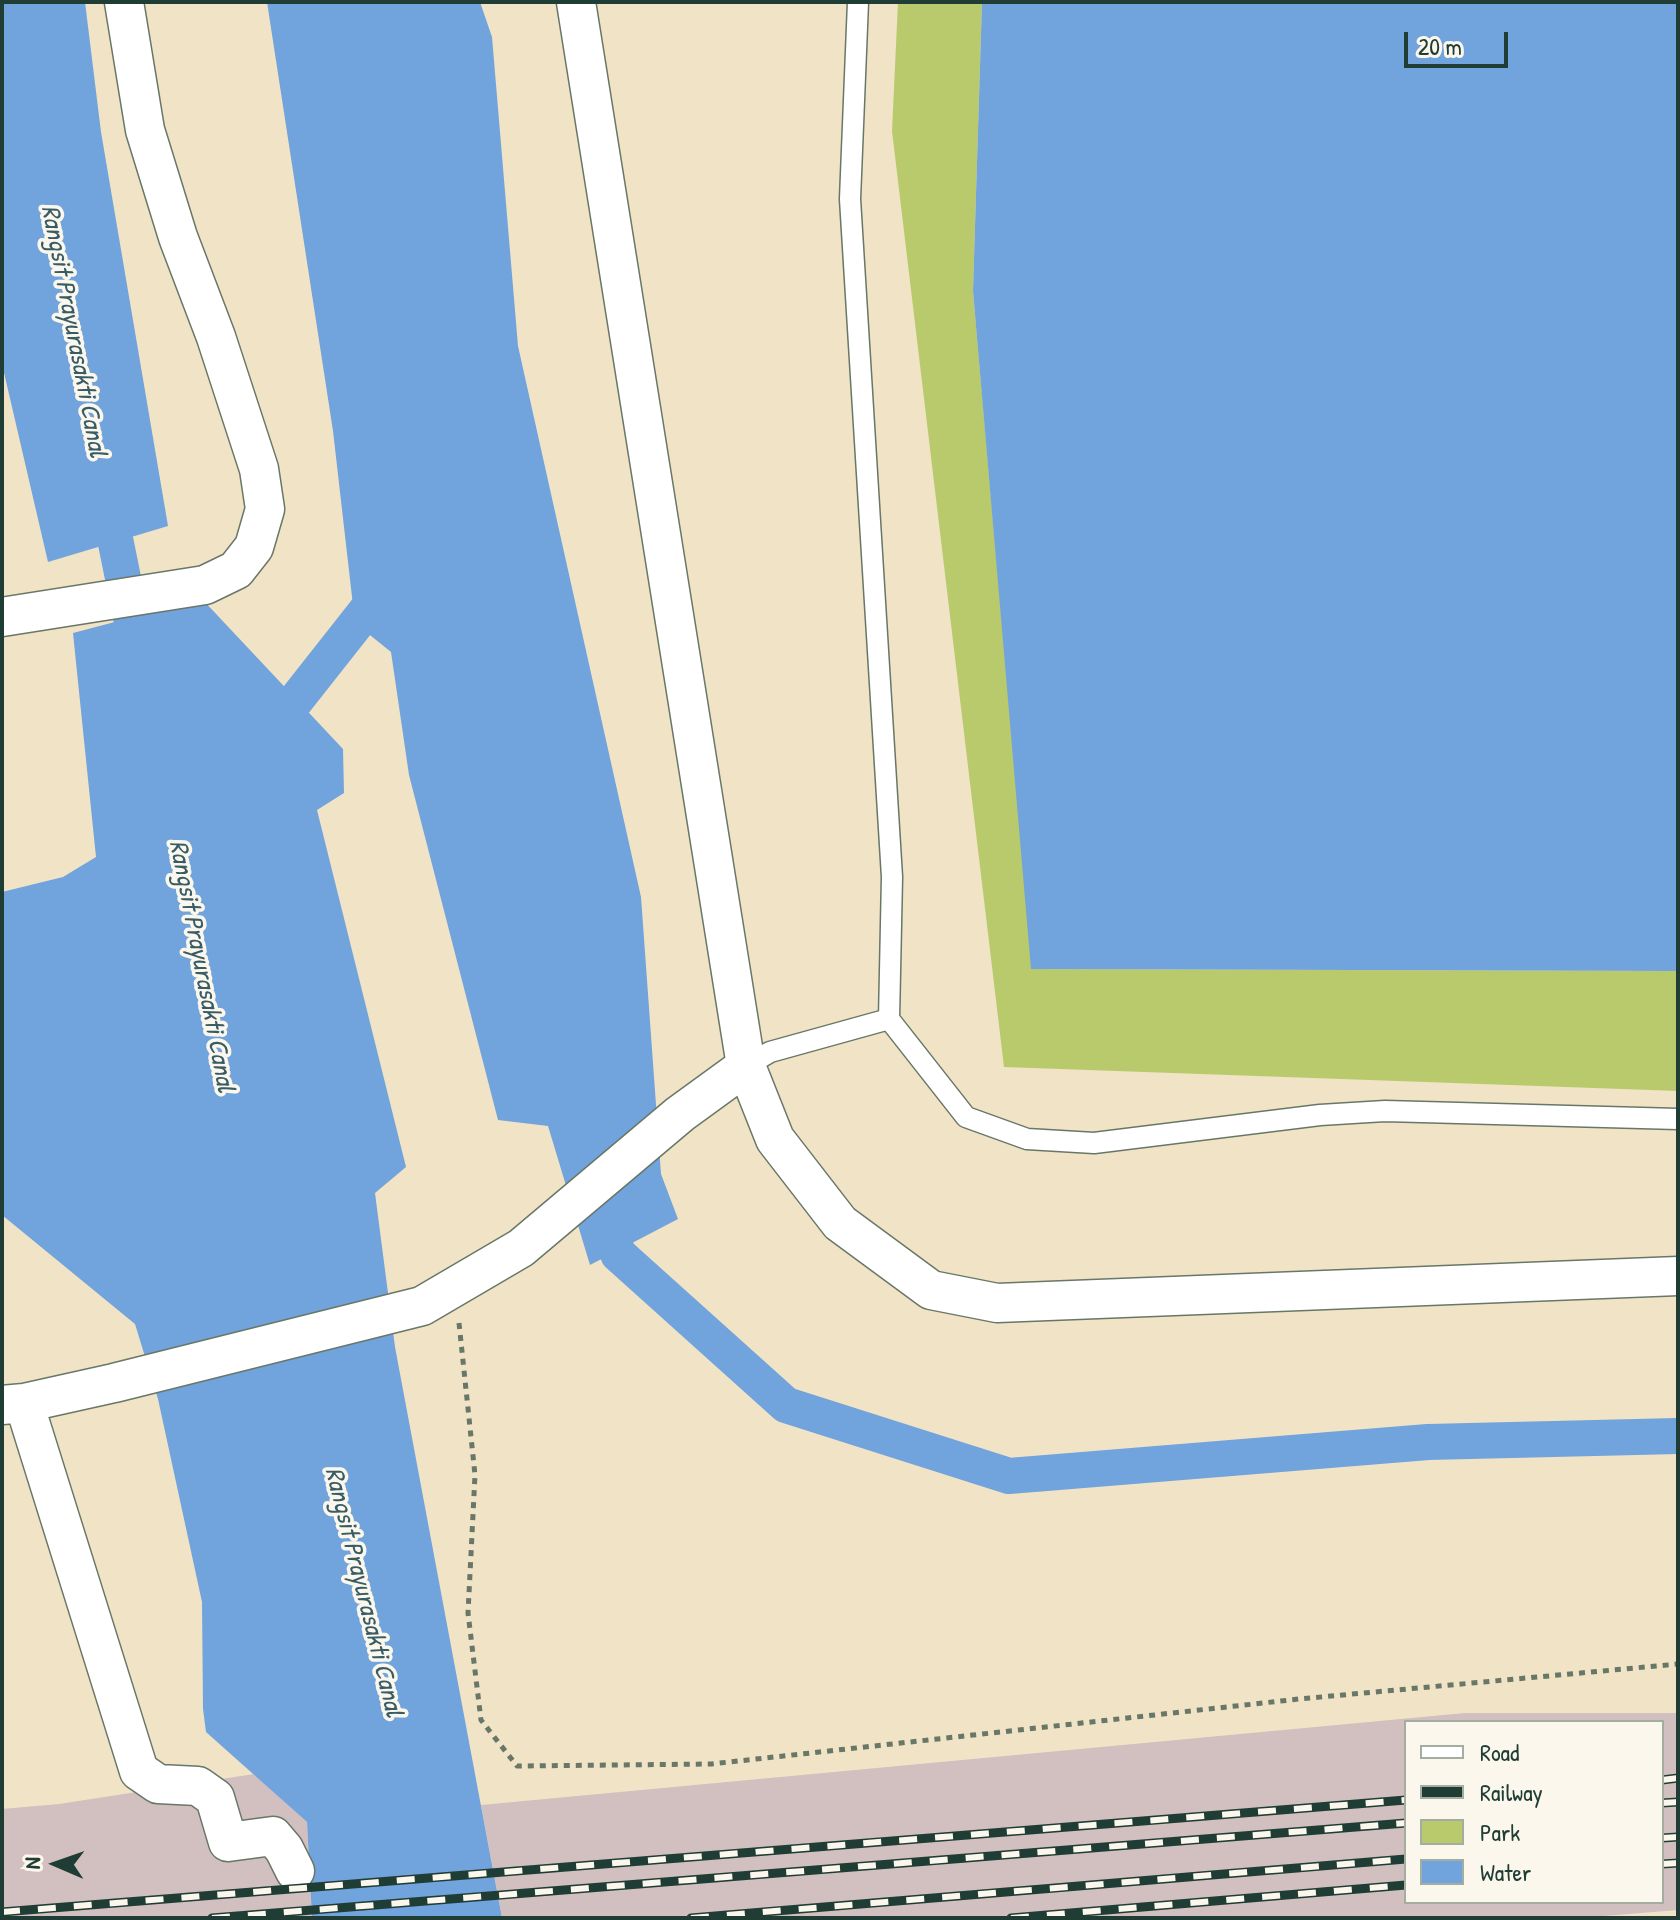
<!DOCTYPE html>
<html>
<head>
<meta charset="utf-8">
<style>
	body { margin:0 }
	#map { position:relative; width:1680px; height:1920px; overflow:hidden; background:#f1e3c6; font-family:"Patrick Hand",sans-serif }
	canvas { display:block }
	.frame { position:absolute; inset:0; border:4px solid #1f3d34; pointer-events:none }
	.legend { position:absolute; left:1404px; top:1720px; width:260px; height:184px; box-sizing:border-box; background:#fbf7ec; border:2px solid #a3ada2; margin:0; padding:10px 14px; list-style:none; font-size:24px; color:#1f3d34 }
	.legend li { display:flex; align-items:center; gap:16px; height:40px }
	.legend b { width:40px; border:2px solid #a3ada2 }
	.north { position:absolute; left:16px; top:1824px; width:80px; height:80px; -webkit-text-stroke:6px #fbf7ec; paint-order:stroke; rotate:272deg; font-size:22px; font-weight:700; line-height:32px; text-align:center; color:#1f3d34 }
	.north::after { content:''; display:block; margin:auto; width:28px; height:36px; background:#1f3d34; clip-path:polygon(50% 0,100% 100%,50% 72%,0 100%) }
	.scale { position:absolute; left:1404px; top:32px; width:104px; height:36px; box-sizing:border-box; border:4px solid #1f3d34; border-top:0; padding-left:10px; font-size:24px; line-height:28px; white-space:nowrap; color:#1f3d34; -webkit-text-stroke:6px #fbf7ec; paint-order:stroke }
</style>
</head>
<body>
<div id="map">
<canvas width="1680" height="1920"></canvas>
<div class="frame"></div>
<ul class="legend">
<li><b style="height:10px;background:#fff"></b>Road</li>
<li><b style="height:10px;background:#1f3d34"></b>Railway</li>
<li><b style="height:22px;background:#b9ca6d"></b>Park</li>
<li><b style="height:22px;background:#71a3dc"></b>Water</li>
</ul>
<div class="north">N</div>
<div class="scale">20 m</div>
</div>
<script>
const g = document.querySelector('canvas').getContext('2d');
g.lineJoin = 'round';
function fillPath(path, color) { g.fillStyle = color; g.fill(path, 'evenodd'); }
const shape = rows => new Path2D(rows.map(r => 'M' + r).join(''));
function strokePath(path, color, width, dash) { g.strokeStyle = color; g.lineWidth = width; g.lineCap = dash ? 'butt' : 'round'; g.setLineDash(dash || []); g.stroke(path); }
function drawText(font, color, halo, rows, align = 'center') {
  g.font = font + ' "Patrick Hand",sans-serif'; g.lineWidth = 7; g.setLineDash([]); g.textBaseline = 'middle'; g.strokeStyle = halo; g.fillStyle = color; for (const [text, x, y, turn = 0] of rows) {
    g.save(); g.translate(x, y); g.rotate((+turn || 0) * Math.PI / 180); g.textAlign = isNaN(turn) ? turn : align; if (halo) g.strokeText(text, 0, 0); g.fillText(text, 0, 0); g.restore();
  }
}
fillPath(shape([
	[1465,1713,1678,1713,1678,1910,1580,1918,502,1918,481,1805],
	[1406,1722,1662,1722,1662,1902,1406,1902],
	[254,1774,307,1822,312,1918,2,1918,2,1809,59,1804]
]), '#d2bfc0');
fillPath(shape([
	[898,2,982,2,973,291,1032,969,1678,971,1678,1091,1004,1067,892,131]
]), '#b9ca6d');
fillPath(shape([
	[2,2,85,2,101,132,168,526,48,562,2,364],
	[267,2,480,2,492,37,518,346,641,897,661,1174,678,1219,590,1265,548,1126,498,1120,409,775,391,652,355,623,333,431],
	[982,2,1678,2,1678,971,1031,969,973,291],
	[202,599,343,749,344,793,317,810,406,1167,375,1193,395,1347,502,1918,312,1918,307,1822,206,1732,203,1709,202,1602,158,1399,135,1324,2,1215,2,892,63,877,96,857,73,633]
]), '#71a3dc');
strokePath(shape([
	[106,494,141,667],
	[266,738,385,587],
	[602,1203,618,1254,786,1405,1009,1476,1428,1442,1678,1436]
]), '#71a3dc', 36);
const service = shape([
	[858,2,850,199,892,877,889,1019],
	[746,1066,770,1052,889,1019,966,1117,1027,1139,1094,1143,1320,1115,1385,1111,1678,1119]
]);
const minor = shape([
	[576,2,746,1066,775,1139,840,1223,931,1290,997,1303,1678,1276],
	[2,617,205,585,236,570,254,547,265,509,259,469,216,337,178,237,145,130,124,2],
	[24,1403,139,1771,158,1784,198,1786,215,1798,228,1842,273,1836,284,1849,295,1871],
	[2,1405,24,1403,114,1383,422,1306,521,1248,680,1114,746,1066]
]);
strokePath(service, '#687767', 23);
strokePath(minor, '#687767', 41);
strokePath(shape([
	[459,1323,475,1475,468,1613,481,1720,517,1766,711,1764,1299,1699,1678,1664]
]), '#687767', 5, [6, 6]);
strokePath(service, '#fff', 20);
strokePath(minor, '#fff', 38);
const rail = shape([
	[1662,1780,1678,1778],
	[1662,1803,1678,1802],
	[1662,1838,1678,1837],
	[1662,1864,1678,1863],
	[2,1912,1406,1800],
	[212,1918,1406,1823],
	[691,1918,1406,1859],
	[1011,1918,1406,1885]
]);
strokePath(rail, '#1f3d34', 9);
strokePath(rail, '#fbf7ec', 6, [18]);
drawText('italic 26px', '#385c66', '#fbf7ec', [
	["Rangsit Prayurasakti Canal",73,331,79],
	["Rangsit Prayurasakti Canal",201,966,79],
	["Rangsit Prayurasakti Canal",363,1592,76]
]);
</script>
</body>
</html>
